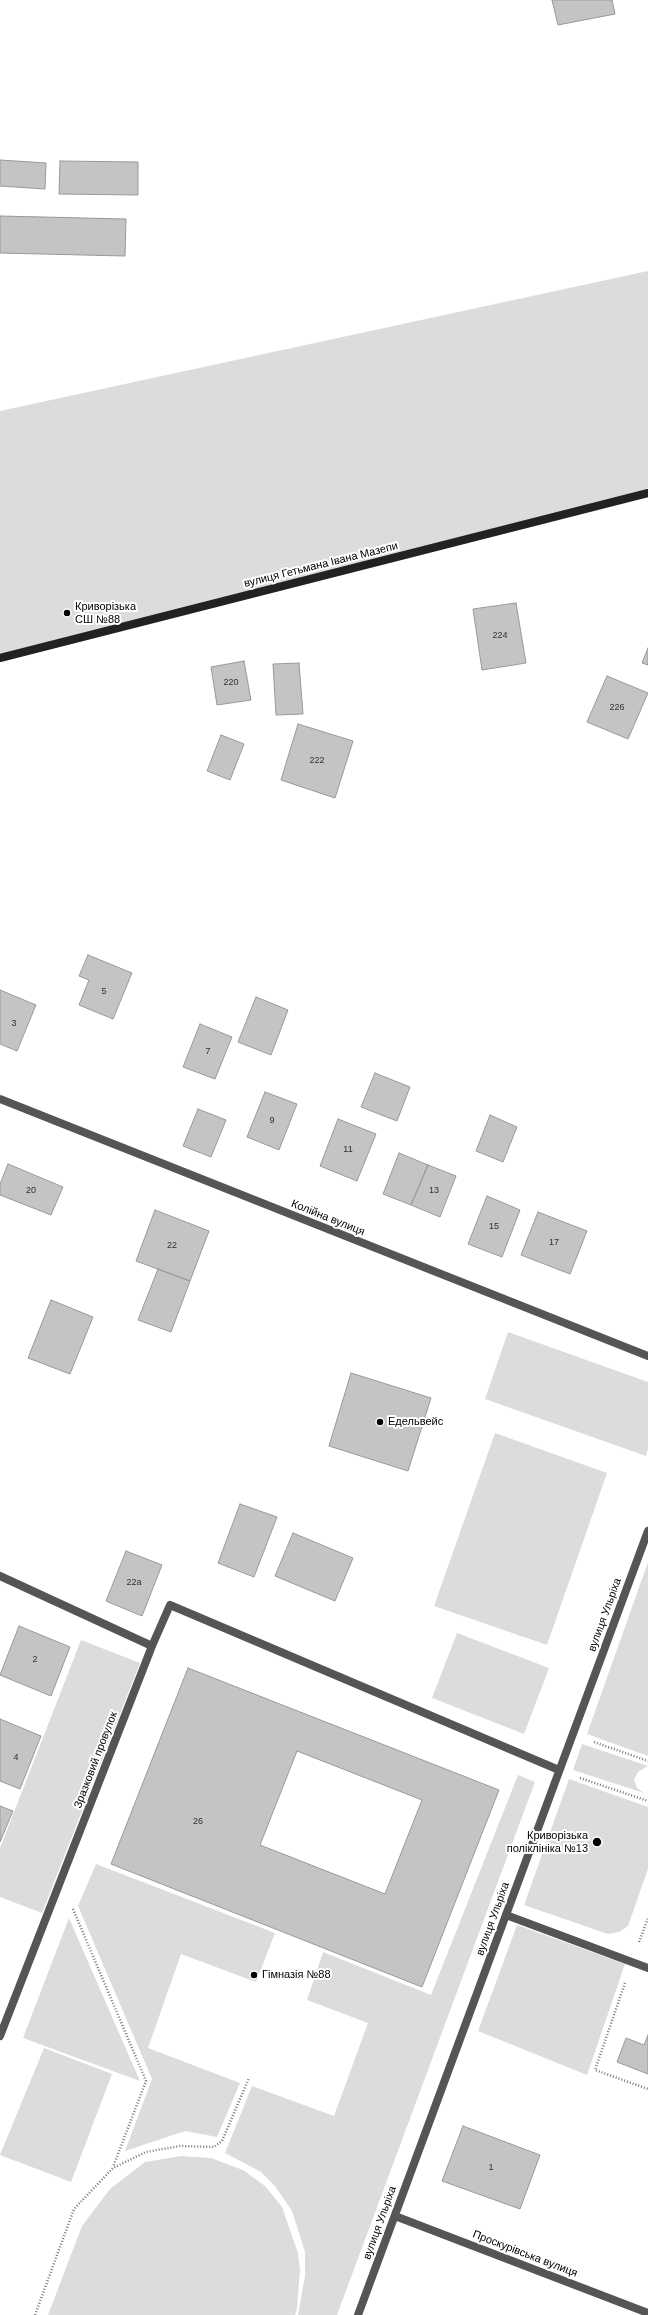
<!DOCTYPE html>
<html>
<head>
<meta charset="utf-8">
<style>
	body { margin:0 }
	canvas { display:block; background:#fff }
</style>
</head>
<body>
<canvas width="648" height="2315"></canvas>
<script>
const g = document.querySelector('canvas').getContext('2d');
g.lineJoin = 'round';
function fillPath(path, color) { g.fillStyle = color; g.fill(path, 'evenodd'); }
const shape = rows => new Path2D(rows.map(r => 'M' + r).join(''));
function strokePath(path, color, width, dash) { g.strokeStyle = color; g.lineWidth = width; g.lineCap = dash ? 'butt' : 'round'; g.setLineDash(dash || []); g.stroke(path); }
function drawText(font, color, halo, rows, align = 'center') {
  g.font = font + ' Arial,sans-serif'; g.lineWidth = 4; g.setLineDash([]); g.textBaseline = 'middle'; g.strokeStyle = halo; g.fillStyle = color; for (const [text, x, y, turn = 0] of rows) {
    g.save(); g.translate(x, y); g.rotate((+turn || 0) * Math.PI / 180); g.textAlign = isNaN(turn) ? turn : align; if (halo) g.strokeText(text, 0, 0); g.fillText(text, 0, 0); g.restore();
  }
}
fillPath(shape([
	[648,271,648,496,0,662,0,411],
	[508,1332,648,1382,648,1449,646,1456,485,1399],
	[495,1433,607,1473,547,1645,434,1606],
	[648,1562,648,1756,587,1734],
	[457,1633,549,1668,524,1734,432,1698],
	[81,1640,140,1663,42,1913,0,1897,0,1848],
	[582,1744,648,1766,638,1772,634,1780,637,1788,644,1793,573,1770],
	[518,1775,535,1782,337,2315,298,2315,305,2276,305,2252,292,2211,275,2186,261,2172,225,2153,252,2086,334,2116,368,2023,307,2000,323,1952,431,1995],
	[569,1779,648,1807,648,1869,628,1926,619,1932,608,1934,524,1905],
	[96,1864,275,1933,256,1982,181,1954,148,2048,240,2083,217,2137,185,2131,125,2151,152,2079,78,1906],
	[69,1918,140,2081,23,2038],
	[517,1925,625,1964,587,2075,478,2031],
	[44,2048,112,2074,71,2182,0,2155],
	[181,2156,211,2158,243,2170,265,2186,282,2207,298,2253,300,2270,297,2309,295,2315,48,2315,82,2226,110,2189,145,2162]
]), '#dcdcdc');
const building = shape([
	[552,0,612,0,615,14,558,25,552,0],
	[0,160,46,163,45,189,0,186,0,160],
	[60,161,138,162,138,195,59,194,60,161],
	[0,216,126,219,125,256,0,253,0,216],
	[516,603,526,663,482,670,473,609,516,603],
	[648,648,648,665,642,663,648,648],
	[244,661,251,700,217,705,211,667,244,661],
	[299,663,303,714,276,715,273,664,299,663],
	[607,676,648,693,628,739,587,722,607,676],
	[298,724,353,741,335,798,281,780,298,724],
	[221,735,244,744,230,780,207,771,221,735],
	[88,955,132,973,113,1019,79,1005,89,980,79,976,88,955],
	[0,990,36,1005,17,1051,0,1044,0,990],
	[256,997,288,1010,271,1055,238,1042,256,997],
	[200,1024,232,1037,215,1079,183,1067,200,1024],
	[375,1073,410,1087,397,1121,361,1107,375,1073],
	[265,1092,297,1104,279,1150,247,1137,265,1092],
	[198,1109,226,1120,211,1157,183,1146,198,1109],
	[490,1115,517,1127,503,1162,476,1151,490,1115],
	[338,1119,376,1134,357,1181,320,1166,338,1119],
	[399,1153,428,1165,411,1205,383,1194,399,1153],
	[8,1164,63,1187,51,1215,0,1195,0,1184,8,1164],
	[428,1165,456,1176,440,1217,411,1205,428,1165],
	[487,1196,520,1210,502,1257,468,1244,487,1196],
	[155,1210,209,1231,190,1281,136,1261,155,1210],
	[538,1212,587,1231,570,1274,521,1255,538,1212],
	[158,1269,190,1281,171,1332,138,1320,158,1269],
	[51,1300,93,1317,70,1374,28,1358,51,1300],
	[351,1373,431,1398,408,1471,329,1446,351,1373],
	[240,1504,277,1517,254,1577,218,1563,240,1504],
	[293,1533,353,1558,335,1601,275,1576,293,1533],
	[126,1551,162,1565,142,1616,106,1601,126,1551],
	[19,1626,70,1647,51,1696,0,1675,19,1626],
	[188,1668,499,1790,422,1987,111,1864,188,1668],
	[297,1751,422,1800,385,1894,260,1845,297,1751],
	[0,1719,41,1736,20,1789,0,1781,0,1719],
	[0,1806,13,1811,0,1842,0,1806],
	[648,2035,648,2074,617,2062,626,2038,644,2045,648,2035],
	[463,2126,540,2155,520,2209,442,2181,463,2126]
]);
fillPath(building, '#c4c4c4');
strokePath(building, '#999', 1);
strokePath(shape([
	[594,1742,648,1761],
	[580,1778,648,1801],
	[73,1909,146,2081,113,2167],
	[639,1942,648,1918],
	[625,1983,595,2070,648,2089],
	[35,2315,74,2209,113,2168,146,2152,180,2146,214,2147,222,2141,249,2078]
]), '#777', 2.5, [1, 2]);
strokePath(shape([
	[506,1915,648,1968]
]), '#555', 8);
strokePath(shape([
	[0,1576,152,1646,0,2036],
	[152,1646,170,1605,559,1770],
	[395,2216,648,2313],
	[358,2315,648,1531]
]), '#555', 8);
strokePath(shape([
	[0,1099,648,1356]
]), '#555', 8);
strokePath(shape([
	[0,658,648,493]
]), '#222', 8);
for (const [x, y, r, color] of [
	[67,613,4,"#000"],
	[380,1422,4,"#000"],
	[597,1842,5,"#000"],
	[254,1975,4,"#000"]
]) { const dot = new Path2D(); dot.arc(x, y, r, 0, 2 * Math.PI); g.fillStyle = color; g.fill(dot); strokePath(dot, '#fff', 1.5); }
drawText('9px', '#313131', null, [
	["224",500,636],
	["220",231,683],
	["226",617,708],
	["222",317,761],
	["5",104,992],
	["3",14,1024],
	["7",208,1052],
	["9",272,1121],
	["11",348,1150],
	["20",31,1191],
	["13",434,1191],
	["15",494,1227],
	["17",554,1243],
	["22",172,1246],
	["22а",134,1583],
	["2",35,1660],
	["4",16,1758],
	["26",198,1822],
	["1",491,2168]
]);
drawText('11px', '#000', '#fff', [
	["вулиця Гетьмана Івана Мазепи",321,565,-14],
	["Колійна вулиця",328,1218,22],
	["вулиця Ульріха",605,1615,-70],
	["Зразковий провулок",96,1760,-69],
	["вулиця Ульріха",493,1919,-70],
	["вулиця Ульріха",380,2223,-70],
	["Проскурівська вулиця",525,2254,21]
]);
drawText('11px', '#000', '#fff', [
	["Криворізька",75,607],
	["СШ №88",75,620],
	["Едельвейс",388,1422],
	["Криворізька",588,1836,"right"],
	["поліклініка №13",588,1849,"right"],
	["Гімназія №88",262,1975]
], 'left');
</script>
</body>
</html>
